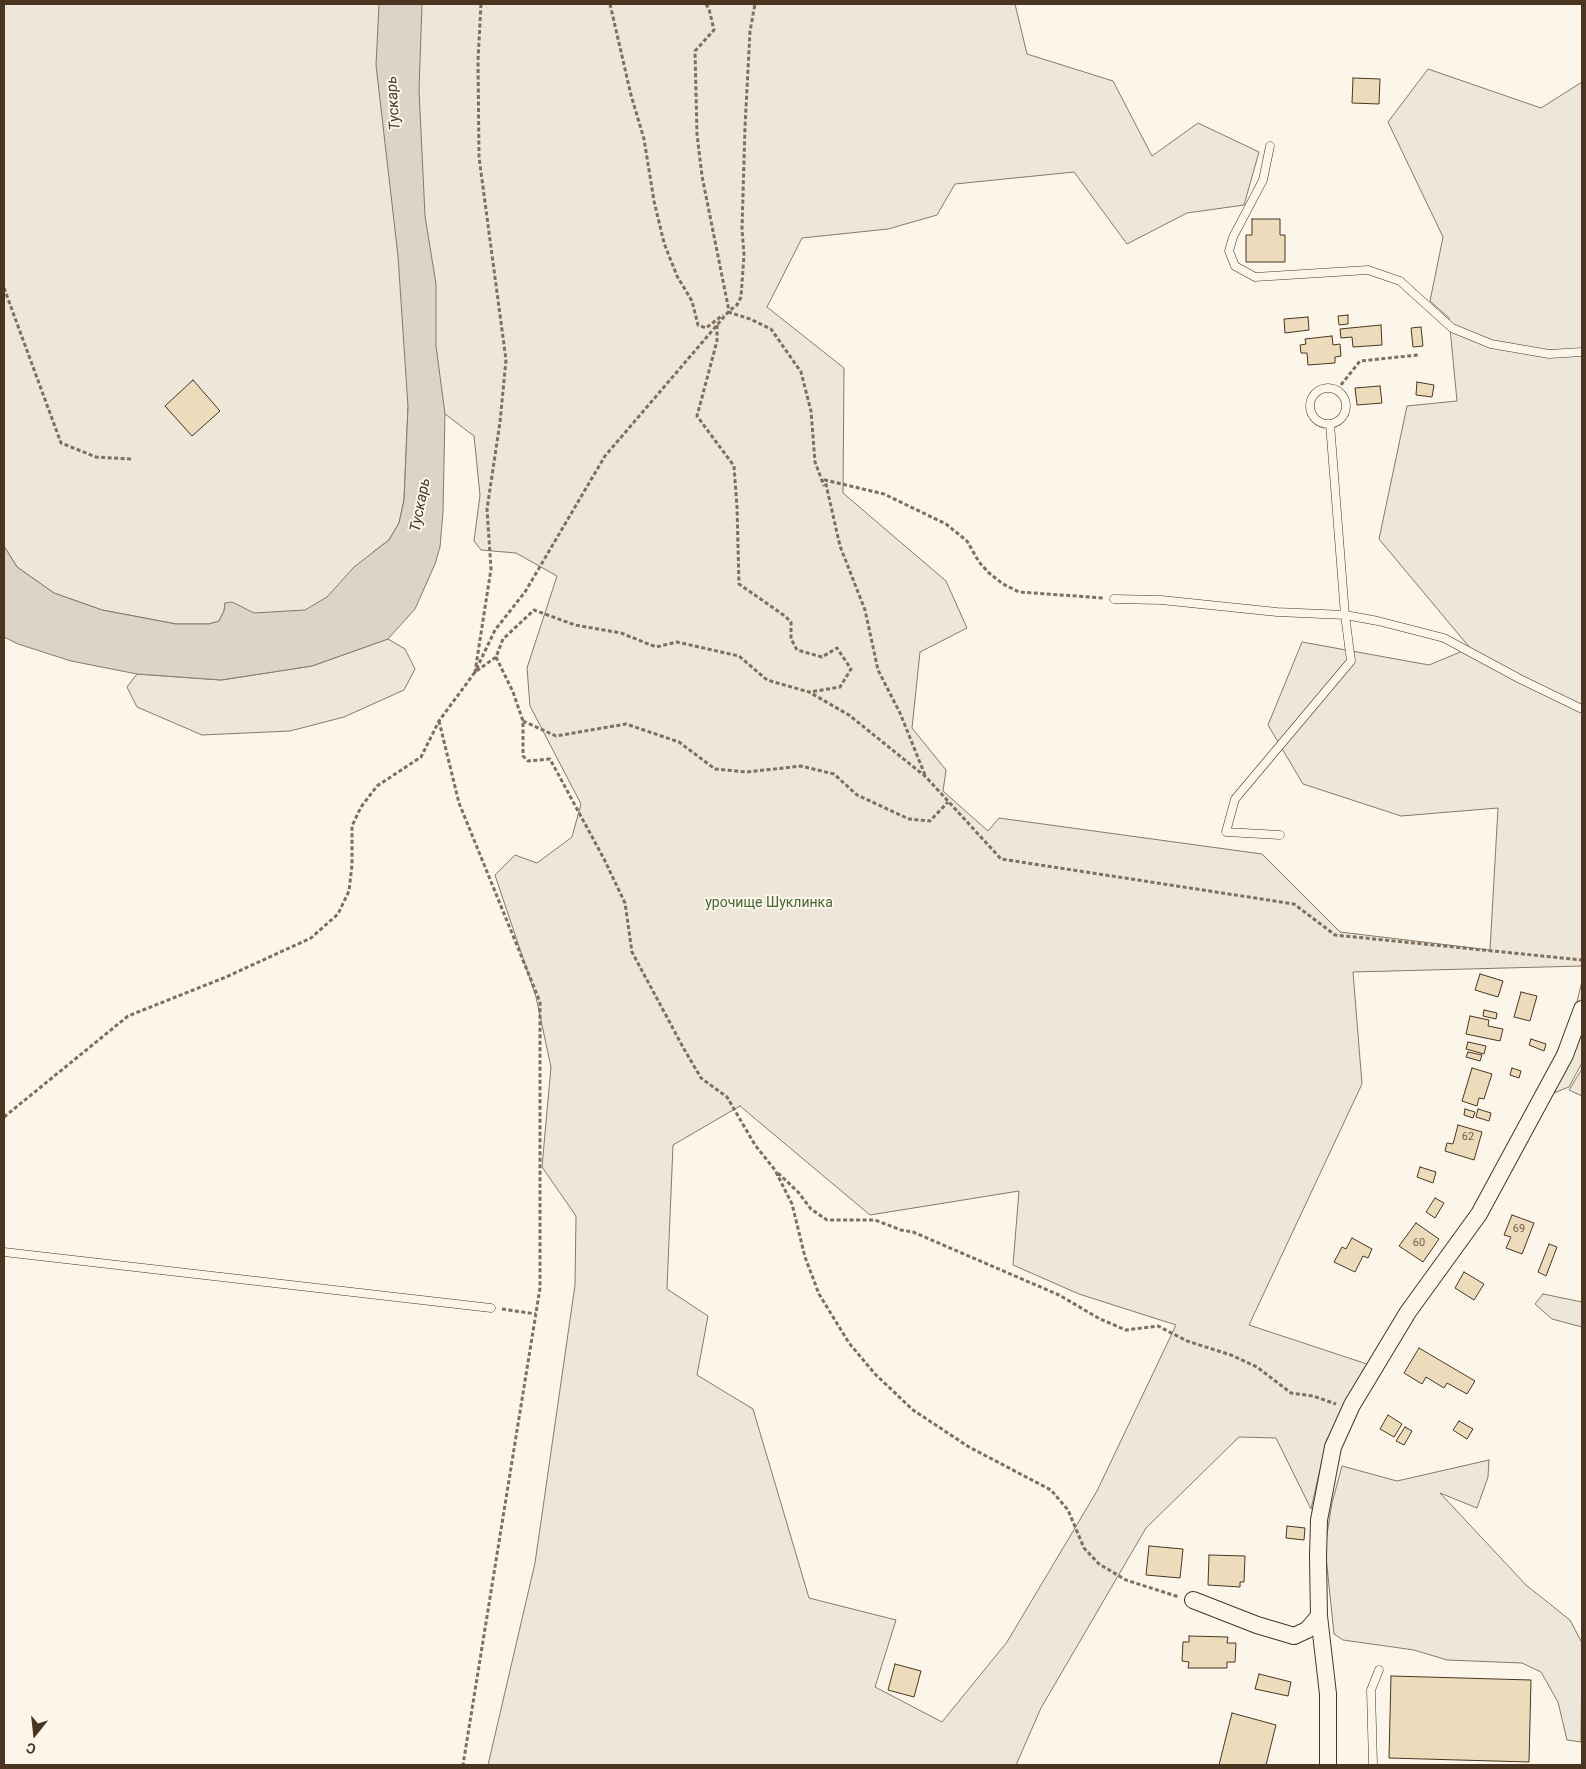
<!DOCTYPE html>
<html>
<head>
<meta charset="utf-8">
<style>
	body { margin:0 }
	#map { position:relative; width:1586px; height:1769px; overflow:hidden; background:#fbf6e9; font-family:Roboto,sans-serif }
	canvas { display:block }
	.frame { position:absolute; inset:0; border:5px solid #4a3520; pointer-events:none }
	.north { position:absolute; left:10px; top:1709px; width:50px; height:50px; -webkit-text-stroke:4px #fbf6e9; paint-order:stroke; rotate:196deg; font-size:14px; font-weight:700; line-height:20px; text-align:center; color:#4a3520 }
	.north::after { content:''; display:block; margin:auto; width:18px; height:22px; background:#4a3520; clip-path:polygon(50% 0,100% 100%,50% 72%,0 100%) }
</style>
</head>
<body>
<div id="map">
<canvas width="1586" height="1769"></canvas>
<div class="frame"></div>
<div class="north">С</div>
</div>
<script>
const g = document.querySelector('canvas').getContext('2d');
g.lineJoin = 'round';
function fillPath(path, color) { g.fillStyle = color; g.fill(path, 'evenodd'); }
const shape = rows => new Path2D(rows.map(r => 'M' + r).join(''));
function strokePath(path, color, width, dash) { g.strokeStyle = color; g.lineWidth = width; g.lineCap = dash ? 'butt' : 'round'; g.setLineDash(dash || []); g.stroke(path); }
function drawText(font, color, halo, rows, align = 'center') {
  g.font = font + ' Roboto,sans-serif'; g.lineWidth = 4; g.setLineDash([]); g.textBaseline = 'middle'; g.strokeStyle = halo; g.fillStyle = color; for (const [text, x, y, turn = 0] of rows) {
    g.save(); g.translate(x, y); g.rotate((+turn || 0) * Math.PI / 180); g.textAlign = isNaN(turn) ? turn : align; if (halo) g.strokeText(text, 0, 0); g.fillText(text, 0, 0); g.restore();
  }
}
const green = shape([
	[4,4,1015,4,1027,54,1113,81,1152,156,1198,123,1259,152,1244,205,1187,213,1127,244,1074,172,955,184,937,215,888,229,802,238,767,307,844,368,843,493,946,581,967,628,920,652,912,728,946,770,943,791,988,831,999,818,1262,854,1340,932,1490,950,1498,808,1401,816,1303,784,1268,725,1302,642,1429,665,1470,648,1379,539,1407,406,1457,401,1449,318,1430,301,1443,237,1388,122,1428,69,1541,108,1582,82,1582,966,1353,972,1362,1084,1249,1325,1373,1366,1327,1439,1311,1509,1276,1438,1239,1437,1146,1528,1041,1708,1016,1765,488,1765,535,1563,575,1285,576,1216,542,1167,551,1067,536,997,495,875,515,855,537,863,572,837,581,804,530,706,527,668,557,576,516,553,481,550,474,541,480,495,474,436,445,414,408,407,404,500,399,523,389,540,373,552,312,613,266,624,225,603,224,611,219,621,209,624,176,624,102,610,54,593,17,567,4,546,4,4],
	[740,1106,870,1215,1019,1191,1013,1265,1079,1294,1176,1325,1097,1491,1007,1642,942,1722,875,1687,896,1620,809,1598,753,1409,697,1375,708,1316,667,1289,673,1145,740,1106],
	[388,639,405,649,415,669,404,690,344,717,290,731,202,735,137,707,127,687,137,674,221,680,312,666,388,639],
	[1582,1069,1582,1096,1569,1090,1582,1069],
	[1543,1294,1582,1302,1582,1327,1552,1319,1535,1304,1543,1294],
	[1489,1460,1488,1477,1477,1508,1440,1493,1526,1585,1570,1620,1582,1643,1581,1742,1567,1740,1558,1702,1541,1672,1522,1663,1447,1660,1414,1650,1343,1640,1334,1634,1325,1547,1332,1503,1342,1466,1397,1481,1489,1460]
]);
fillPath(green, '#ede6d9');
strokePath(green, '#887966', 1);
const parking = shape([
	[1582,981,1582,1063,1569,1087,1554,1093,1542,1087,1575,1010,1582,981]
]);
fillPath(parking, '#ede7d9');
strokePath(parking, '#887966', 1);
const water = shape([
	[379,4,422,4,419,90,425,216,436,284,436,346,445,414,443,512,440,547,435,564,415,609,388,639,312,666,221,680,137,674,71,661,18,644,4,637,4,546,17,567,54,593,102,610,176,624,209,624,219,621,224,611,225,603,232,602,254,613,305,610,327,597,354,567,389,540,399,523,404,500,408,407,398,256,376,65,379,4]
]);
fillPath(water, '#dcd4c6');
strokePath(water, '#887966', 1);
const building = shape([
	[1353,78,1380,79,1379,104,1352,103,1353,78],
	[1252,219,1280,219,1280,235,1285,235,1285,262,1246,262,1246,235,1252,235,1252,219],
	[1348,315,1348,324,1339,325,1338,316,1348,315],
	[1308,317,1309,330,1285,333,1284,319,1308,317],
	[1381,325,1382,345,1353,347,1352,337,1341,338,1340,329,1381,325],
	[1421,327,1423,346,1413,347,1411,328,1421,327],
	[1332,336,1333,345,1340,344,1341,356,1335,357,1335,363,1308,365,1307,353,1301,353,1300,345,1306,344,1305,339,1332,336],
	[193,380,220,411,192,436,165,406,193,380],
	[1417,382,1434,385,1432,397,1416,395,1417,382],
	[1380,386,1382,403,1357,405,1355,388,1380,386],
	[1480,974,1503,981,1498,997,1475,990,1480,974],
	[1521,992,1537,996,1530,1021,1514,1017,1521,992],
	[1484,1010,1497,1013,1496,1019,1483,1016,1484,1010],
	[1470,1016,1489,1020,1488,1026,1503,1029,1500,1041,1466,1034,1470,1016],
	[1531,1039,1546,1044,1544,1051,1529,1045,1531,1039],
	[1468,1042,1486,1046,1484,1054,1466,1049,1468,1042],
	[1468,1052,1482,1055,1480,1061,1466,1057,1468,1052],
	[1472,1068,1492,1074,1484,1099,1479,1098,1477,1106,1462,1101,1472,1068],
	[1512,1068,1521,1071,1519,1078,1510,1075,1512,1068],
	[1465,1109,1475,1112,1473,1118,1464,1115,1465,1109],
	[1478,1109,1491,1113,1489,1121,1476,1117,1478,1109],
	[1458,1125,1482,1132,1474,1160,1445,1151,1447,1143,1453,1144,1458,1125],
	[1420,1167,1436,1172,1433,1183,1417,1177,1420,1167],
	[1435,1198,1444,1203,1435,1218,1426,1212,1435,1198],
	[1512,1215,1534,1223,1522,1254,1506,1248,1511,1237,1504,1235,1512,1215],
	[1416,1223,1439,1239,1423,1262,1399,1246,1416,1223],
	[1352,1238,1372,1249,1368,1258,1363,1256,1355,1272,1334,1262,1342,1247,1346,1249,1352,1238],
	[1549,1244,1557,1247,1546,1276,1538,1272,1549,1244],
	[1464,1272,1484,1284,1474,1300,1455,1288,1464,1272],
	[1419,1348,1475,1381,1467,1394,1447,1383,1444,1388,1426,1377,1422,1384,1404,1373,1419,1348],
	[1388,1415,1402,1424,1394,1437,1380,1429,1388,1415],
	[1459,1421,1473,1429,1467,1439,1453,1430,1459,1421],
	[1405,1427,1412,1431,1404,1445,1396,1441,1405,1427],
	[1287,1526,1305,1528,1304,1540,1286,1538,1287,1526],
	[1149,1546,1183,1549,1180,1578,1146,1575,1149,1546],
	[1209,1555,1245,1556,1244,1582,1240,1582,1240,1587,1208,1585,1209,1555],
	[1189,1636,1228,1637,1227,1643,1236,1643,1235,1662,1227,1662,1227,1668,1188,1668,1189,1662,1182,1661,1183,1642,1189,1642,1189,1636],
	[895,1664,921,1671,914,1697,888,1690,895,1664],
	[1259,1674,1291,1682,1288,1696,1255,1689,1259,1674],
	[1391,1676,1531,1680,1529,1762,1389,1758,1391,1676],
	[1232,1713,1276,1725,1266,1765,1219,1765,1232,1713]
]);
fillPath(building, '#ecdcbc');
strokePath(building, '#4a3520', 1);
const service = shape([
	[1270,146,1263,180,1233,237,1229,251,1235,266,1255,277,1368,270,1400,281,1452,328,1491,344,1549,354,1582,352],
	'1310 406a18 18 0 1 1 36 0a18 18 0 1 1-36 0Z',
	[1330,424,1345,615,1378,621,1444,638,1520,679,1582,709],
	[1114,599,1161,600,1277,612,1345,615,1351,661,1235,799,1226,832,1280,835],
	[4,1252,491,1308],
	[1373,1765,1371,1690,1379,1670]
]);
const minor = shape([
	[1193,1600,1257,1625,1294,1636,1307,1630,1319,1616],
	[1328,1765,1328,1694,1319,1616,1318,1557,1319,1520,1333,1447,1352,1405,1408,1312,1479,1214,1565,1055,1582,1009]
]);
strokePath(service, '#4a3520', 9);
strokePath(minor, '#4a3520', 18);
strokePath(shape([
	[481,4,478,60,479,157,506,360,500,422,487,509,491,569,475,672,495,630,525,592,605,456,729,311,737,305,741,297,744,255,742,229,745,127,750,31,755,4],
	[610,4,631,95,644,139,654,201,664,243,677,276,692,301,698,325,706,328,723,315],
	[706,4,709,9,714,30,695,51,697,134,702,176,729,311],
	[4,288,61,443,96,457,131,459],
	[728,312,750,319,771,329,801,372,811,411,815,462,824,486],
	[717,325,717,341,697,416,734,466,737,507,739,584,785,616,791,622,791,639,797,650,822,657,837,648,851,669,840,687,810,692],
	[1337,390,1360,361,1418,355],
	[496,657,513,692,523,721,523,756,528,761,550,759,604,859,625,903,632,952,684,1049,701,1078,727,1097,755,1145,775,1170,792,1204,805,1257,819,1294,849,1343,875,1374,913,1410,969,1447,1051,1490,1068,1510,1084,1548,1099,1564,1126,1580,1179,1597],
	[439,721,459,803,540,1002,540,1288,463,1765],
	[523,721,556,736,626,724,679,742,715,769,747,772,801,766,834,774,857,795,909,819,930,821,948,802],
	[925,775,900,713,878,670,865,610,840,546,825,480,884,494,946,524,967,541,979,562,989,573,1003,584,1019,592,1103,598],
	[4,1117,128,1016,226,977,311,938,338,914,349,891,352,865,352,826,361,807,377,786,421,757,439,721,475,672,496,657,503,639,534,610,575,625,621,633,656,647,677,642,739,656,767,680,809,692,849,715,926,777,1001,859,1294,904,1335,935,1582,960],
	[778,1173,798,1192,811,1209,827,1220,875,1220,901,1230,913,1232,1059,1295,1100,1319,1126,1330,1158,1326,1187,1341,1231,1355,1257,1367,1291,1393,1313,1396,1336,1404],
	[502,1309,536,1314]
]), '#7f6f5c', 3, [4, 2.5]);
strokePath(service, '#fbf6e9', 8);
strokePath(minor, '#fbf6e9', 16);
drawText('11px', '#725f47', null, [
	["62",1468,1137],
	["69",1519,1229],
	["60",1419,1243]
]);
drawText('14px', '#436837', '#fbf6e9', [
	["урочище Шуклинка",769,903]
]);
drawText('italic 15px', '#4a3520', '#fbf6e9', [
	["Тускарь",394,103,-94],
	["Тускарь",421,505,-79]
]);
</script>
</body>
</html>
